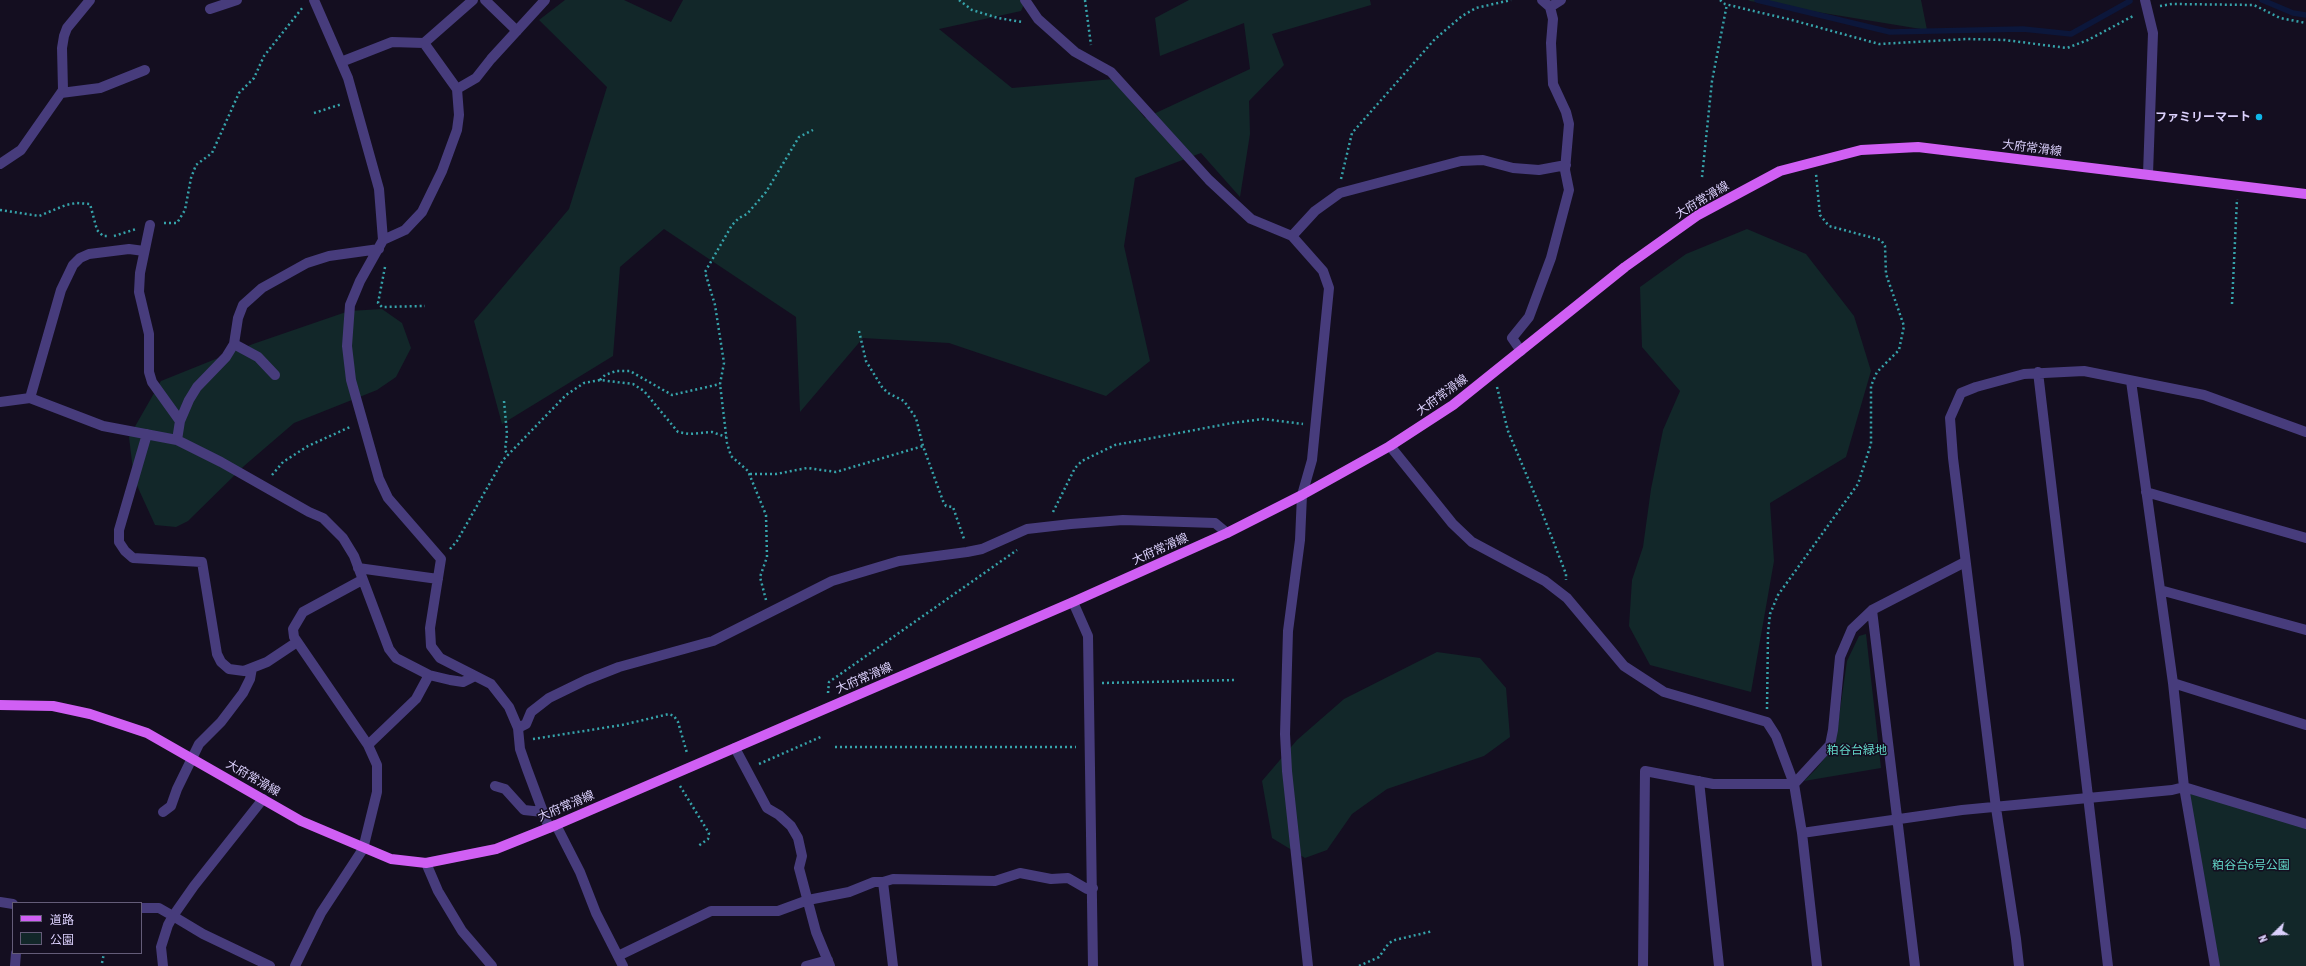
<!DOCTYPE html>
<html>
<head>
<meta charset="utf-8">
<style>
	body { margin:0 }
	#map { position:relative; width:2306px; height:966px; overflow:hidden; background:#140e20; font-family:"Asap Condensed","Noto Sans JP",sans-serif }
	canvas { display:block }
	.legend { position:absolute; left:12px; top:902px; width:130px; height:52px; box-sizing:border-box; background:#140e20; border:1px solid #645c78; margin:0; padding:5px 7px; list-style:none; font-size:12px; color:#dbd0fc }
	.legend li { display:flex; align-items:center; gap:8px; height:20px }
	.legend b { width:20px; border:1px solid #645c78 }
	.north { position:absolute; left:2254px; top:914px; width:40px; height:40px; -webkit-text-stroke:3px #140e20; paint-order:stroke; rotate:247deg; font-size:11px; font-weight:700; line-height:16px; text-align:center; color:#dbd0fc }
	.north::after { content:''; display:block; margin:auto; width:14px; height:18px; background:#dbd0fc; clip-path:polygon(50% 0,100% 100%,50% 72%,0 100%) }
</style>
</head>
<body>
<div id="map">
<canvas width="2306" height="966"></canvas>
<ul class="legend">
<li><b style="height:5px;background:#d05ff4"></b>道路</li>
<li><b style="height:11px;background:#122729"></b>公園</li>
</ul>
<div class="north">N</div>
</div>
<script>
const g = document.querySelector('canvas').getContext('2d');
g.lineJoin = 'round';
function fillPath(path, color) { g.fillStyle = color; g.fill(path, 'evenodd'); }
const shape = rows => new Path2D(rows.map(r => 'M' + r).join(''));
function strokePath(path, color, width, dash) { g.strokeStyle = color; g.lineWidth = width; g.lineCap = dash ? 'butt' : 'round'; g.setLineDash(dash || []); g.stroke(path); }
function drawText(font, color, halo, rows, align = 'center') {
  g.font = font + ' "Asap Condensed","Noto Sans JP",sans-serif'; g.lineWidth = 3; g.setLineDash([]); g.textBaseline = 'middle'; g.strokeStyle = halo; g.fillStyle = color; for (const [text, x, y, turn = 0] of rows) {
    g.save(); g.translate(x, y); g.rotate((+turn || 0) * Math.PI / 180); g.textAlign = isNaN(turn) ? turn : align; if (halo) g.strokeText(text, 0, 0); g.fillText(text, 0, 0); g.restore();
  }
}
fillPath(shape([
	[565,0,624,0,671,22,683,0,1026,0,1021,11,939,29,1012,88,1113,79,1145,118,1250,69,1244,23,1160,56,1155,18,1189,0,1370,0,1371,5,1272,34,1284,65,1249,101,1250,134,1240,197,1201,153,1135,178,1124,246,1150,361,1106,396,949,343,863,338,800,412,796,317,664,229,620,267,613,356,502,424,474,321,569,209,607,87,539,20],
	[1748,0,1921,0,1927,30,1750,1],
	[1747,229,1806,254,1854,316,1871,371,1846,457,1770,503,1774,561,1751,692,1650,665,1629,626,1632,580,1643,547,1651,489,1663,430,1680,391,1642,347,1640,287,1686,254],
	[382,309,402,323,411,348,396,377,377,390,294,423,244,466,188,521,176,527,155,525,134,479,129,437,161,381,253,344,349,311],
	[1866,634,1881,768,1804,781,1816,769,1835,745,1847,661,1859,636],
	[1437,652,1480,658,1506,688,1510,737,1484,756,1387,789,1352,814,1327,850,1305,858,1272,838,1262,781,1297,740,1344,699],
	[2184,787,2306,824,2306,966,2211,966]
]), '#122729');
strokePath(shape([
	[1757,0,1890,32,2023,29,2071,34,2130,1],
	[2262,0,2293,13,2306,15]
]), '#0c173b', 5.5);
strokePath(shape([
	[959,0,972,10,998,18,1022,22],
	[1085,0,1091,45],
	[1720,0,1725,4,1745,9,1792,20,1879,44,1967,39,2005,40,2067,48,2088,40,2135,15],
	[2160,6,2172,4,2254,5,2280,18,2306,23],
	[314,113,342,104],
	[1702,177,1712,81,1727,4],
	[1341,179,1352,133,1435,39,1462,16,1476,8,1511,0],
	[0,210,39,216,66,205,76,203,90,204,97,230,103,236,107,236],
	[164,223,177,223,185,210,191,178,196,165,212,153,239,93,254,78,264,56,303,7],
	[114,236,136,229],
	[385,267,378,303,382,307,425,306],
	[2232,304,2237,199],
	[859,331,866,361,882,387,888,393,904,401,916,418,923,446,943,501,946,506,953,507,964,539],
	[600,380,605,375,616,371,630,371,672,395,720,384],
	[1497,387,1508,431,1538,502,1566,574,1566,580],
	[504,401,507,434,505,450,508,455],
	[750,474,776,474,807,468,836,472,923,446],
	[272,475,283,462,308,446,350,427],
	[1053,512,1075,468,1082,461,1115,445,1232,423,1263,419,1303,424],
	[450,549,457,541,503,460,566,395,584,383,600,380,633,384,644,391,678,432,689,434,712,432,726,437],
	[766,600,760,577,767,557,766,515,748,471,731,456,727,443,720,384,724,363,715,305,705,272,732,225,739,218,747,214,766,192,799,137,813,130],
	[1102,683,1236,680],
	[828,693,829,682,1017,550],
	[1767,709,1768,633,1770,614,1778,595,1858,484,1871,444,1871,386,1877,372,1899,350,1904,326,1886,274,1885,246,1881,240,1829,226,1820,215,1816,174],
	[533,739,622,725,669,714,674,716,678,722,687,753],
	[835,747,1076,747],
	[759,764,823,736],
	[680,786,709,833,708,839,697,847],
	[102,963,104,953],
	[1359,966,1379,957,1389,943,1395,940,1433,931]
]), '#36a3aa', 2.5, [2, 3]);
strokePath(shape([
	[314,0,348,78,379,189,383,240,360,281,350,305,347,346,351,380,379,479,388,498,441,559,430,628,431,646,440,658,491,684,509,707,518,728,520,749,527,769,549,828],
	[485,0,517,31],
	[1025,0,1038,19,1075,52,1111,72,1209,180,1251,219,1292,236,1323,271,1329,288,1312,460,1302,495,1300,540,1288,631,1285,734,1287,771,1308,966],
	[2145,0,2153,33,2148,174],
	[1550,7,1561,0],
	[210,9,237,0],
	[341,62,392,42,424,43],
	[457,89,424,43,473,0],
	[61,93,100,88,145,70],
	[0,164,21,150,63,90,62,48,64,36,67,28,90,0],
	[150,225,140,273,139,292,149,334,149,372,152,382,180,421],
	[1292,236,1315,211,1340,193,1461,161,1483,160,1513,168,1539,170,1566,165],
	[383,240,405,230,422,212,442,171,457,130,459,115,457,89,476,78,491,59,545,0],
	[234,344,258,357,275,375],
	[1521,351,1512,338,1529,317,1551,258,1569,190,1565,170,1569,124,1566,112,1553,84,1551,43,1553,19,1550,7,1542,0],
	[2038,372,2108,966],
	[2131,381,2173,683,2184,787,2215,966],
	[30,398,61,290,73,265,80,258,89,254,129,249,144,251],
	[0,402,30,398,103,426,177,440,221,462,309,512,323,518,343,538,354,556,389,649,396,658,429,675,450,680,463,682,473,677],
	[147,434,119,530,119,542,125,551,133,558,202,562,217,654,221,662,229,669,244,671,267,662,297,642],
	[177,440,180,421,189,400,197,387,226,357,234,344,238,318,243,305,262,288,307,263,329,256,379,249],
	[1390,446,1452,523,1472,542,1545,581,1567,598,1624,666,1664,692,1767,722,1776,736,1794,784,1802,833,1817,966],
	[2146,492,2306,538],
	[358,568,438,579],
	[2160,590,2306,630],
	[1073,602,1088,636,1093,966],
	[1872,610,1915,966],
	[2173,683,2306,725],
	[518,728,526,724,531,712,549,698,586,680,619,667,713,641,832,581,899,561,967,552,982,549,1027,529,1071,524,1123,520,1215,523,1227,533],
	[368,745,416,699,429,675],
	[735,748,767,808,779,815,791,826,798,838,802,856,799,868,816,932,830,966],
	[1699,781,1719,966],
	[495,786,505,789,524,810,543,812],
	[163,812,171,806,177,789,199,744,221,722,243,693,250,679,252,668],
	[556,825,580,872,596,913,623,966],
	[1802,833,1962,810,2172,790,2184,787,2306,824],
	[426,863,438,891,462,931,492,966],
	[0,902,13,904],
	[141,908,159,908,173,916,194,886,263,799],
	[618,956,711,911,778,911,808,900,849,892,874,882,883,882],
	[15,966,16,953],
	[163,966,161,947,168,925,173,916,203,934,270,966],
	[295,966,321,913,363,849,377,792,377,765,368,745,294,637,293,629,303,612,362,580],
	[806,966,828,960],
	[893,966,883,882,893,879,995,881,1020,873,1051,879,1068,878,1087,889,1093,888],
	[1643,966,1645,771,1713,784,1794,784,1830,745,1833,730,1840,657,1852,629,1872,610,1965,562],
	[2019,966,2016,939,1996,808,1953,458,1950,418,1961,393,1976,387,2024,374,2084,371,2204,395,2306,432]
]), '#473c7c', 10);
strokePath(shape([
	[0,705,53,706,90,714,147,733,301,821,391,859,426,863,496,849,556,825,1073,602,1227,533,1302,495,1390,446,1453,405,1625,267,1698,215,1780,171,1861,150,1918,147,2306,194]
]), '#d05ff4', 10);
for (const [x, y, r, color] of [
	[2259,117,4,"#0fb7e9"]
]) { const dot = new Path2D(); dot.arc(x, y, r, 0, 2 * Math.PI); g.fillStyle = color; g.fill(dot); strokePath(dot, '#140e20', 1.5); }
drawText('bold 12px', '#dbd0fc', '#140e20', [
	["ファミリーマート",2251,117]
], 'right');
drawText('12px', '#dbd0fc', '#140e20', [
	["大府常滑線",2032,148,7],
	["大府常滑線",1702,200,-31],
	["大府常滑線",1442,395,-36],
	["大府常滑線",1160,549,-24],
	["大府常滑線",864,678,-23],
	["大府常滑線",253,778,30],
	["大府常滑線",566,806,-23]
]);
drawText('12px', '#62d7c8', '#140e20', [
	["粕谷台緑地",1857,750],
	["粕谷台6号公園",2251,865]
]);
</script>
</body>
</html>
